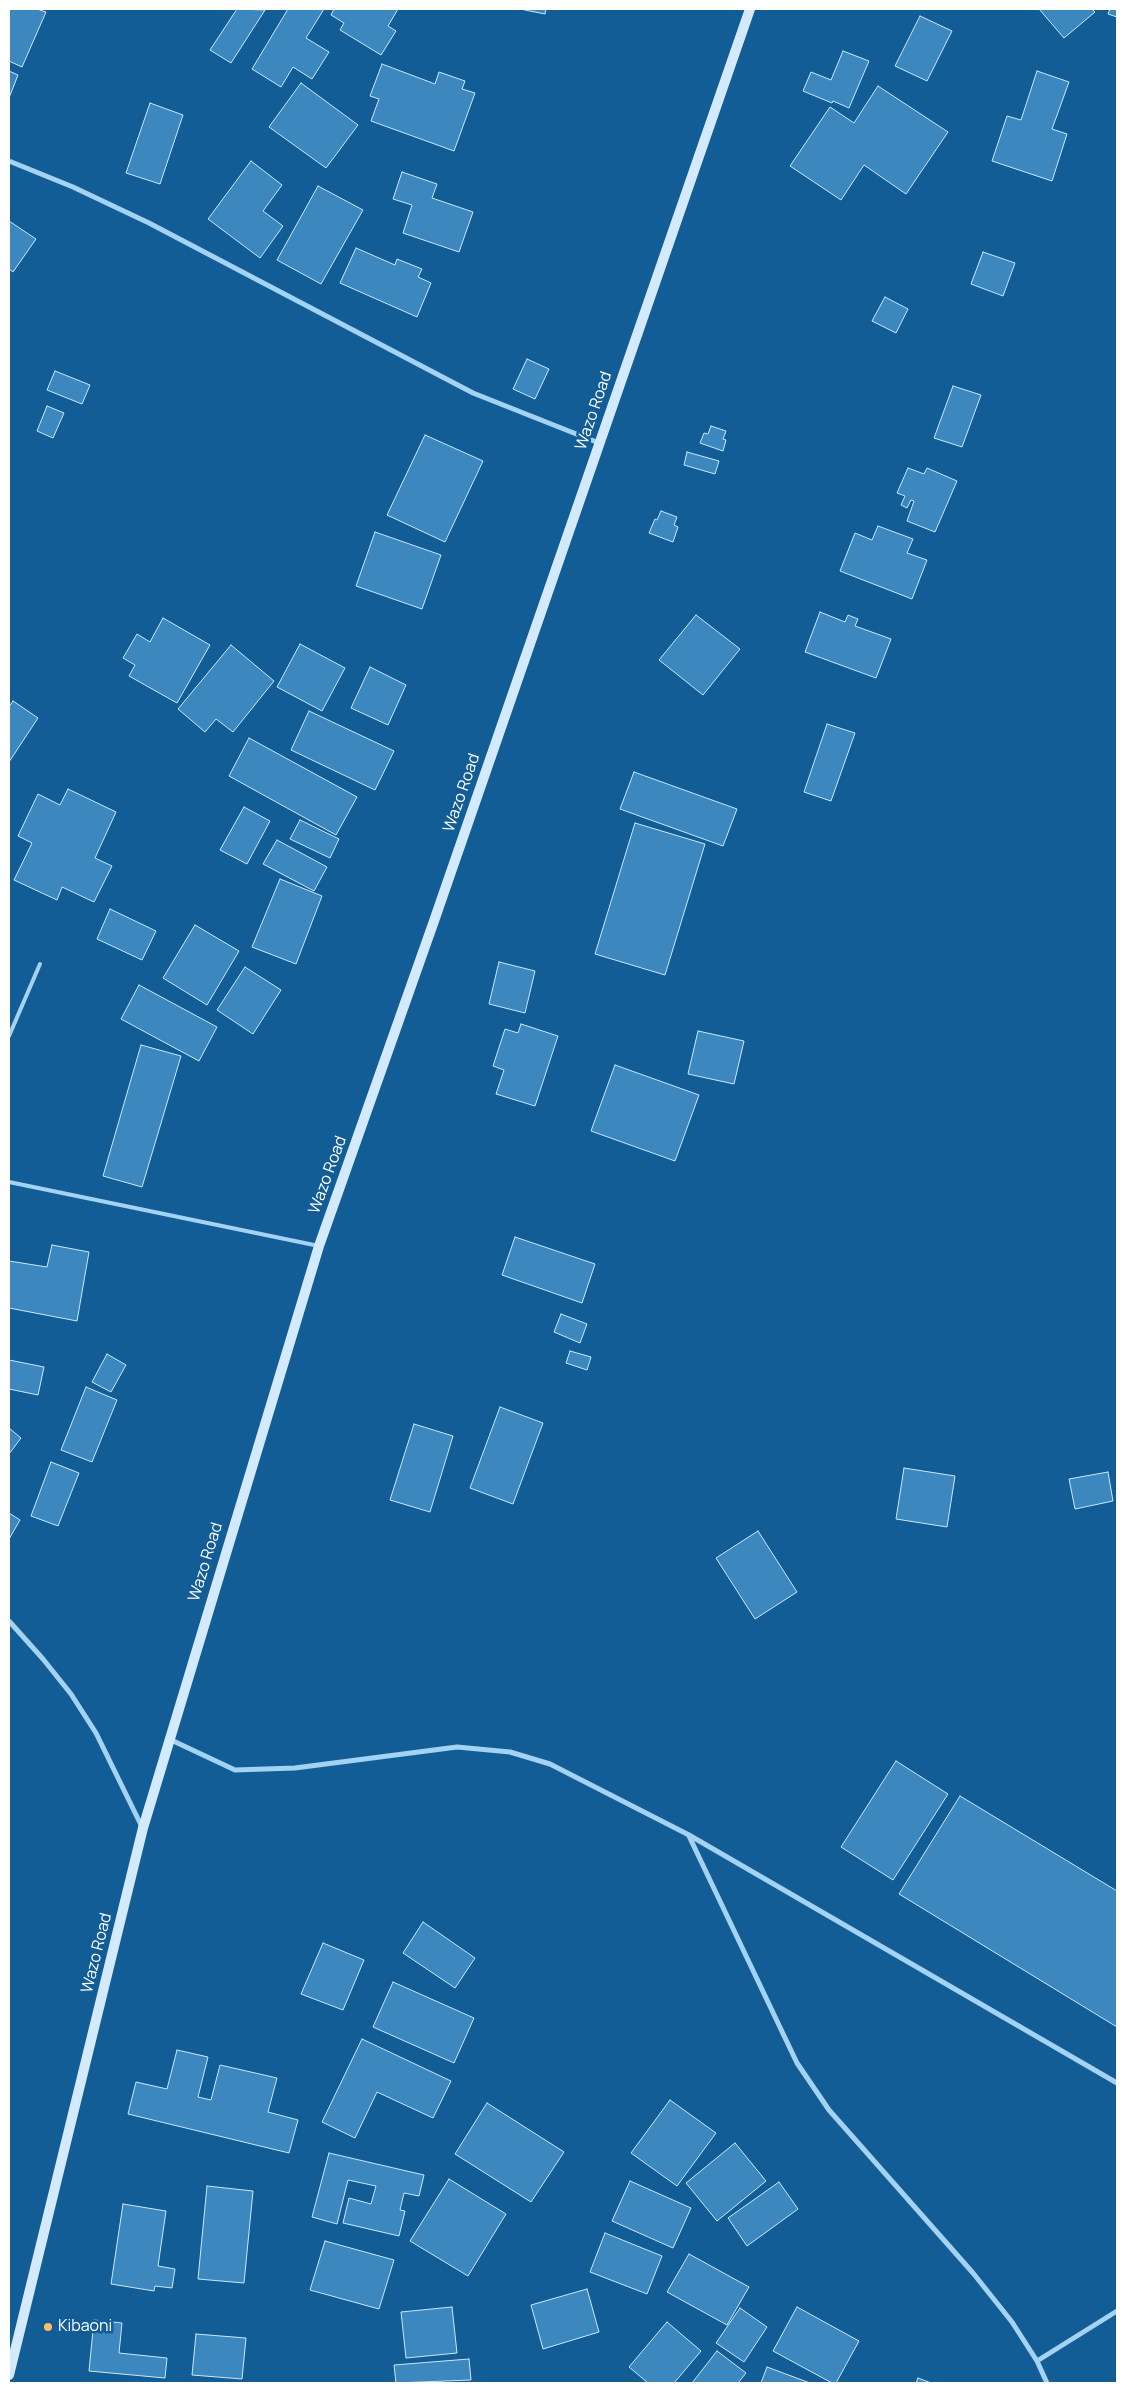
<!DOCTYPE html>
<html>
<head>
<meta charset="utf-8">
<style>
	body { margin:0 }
	#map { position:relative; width:1126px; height:2392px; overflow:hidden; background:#135d96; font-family:Manrope,sans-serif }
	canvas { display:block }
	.frame { position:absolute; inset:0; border:10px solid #fff; pointer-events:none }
</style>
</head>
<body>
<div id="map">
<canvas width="1126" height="2392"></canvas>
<div class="frame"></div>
</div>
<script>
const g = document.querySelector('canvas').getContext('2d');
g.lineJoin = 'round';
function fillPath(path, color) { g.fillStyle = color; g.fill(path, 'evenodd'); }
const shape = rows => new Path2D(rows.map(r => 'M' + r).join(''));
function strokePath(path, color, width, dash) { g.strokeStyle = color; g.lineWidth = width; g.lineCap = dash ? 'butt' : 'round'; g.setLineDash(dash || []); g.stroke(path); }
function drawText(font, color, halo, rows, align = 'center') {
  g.font = font + ' Manrope,sans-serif'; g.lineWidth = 5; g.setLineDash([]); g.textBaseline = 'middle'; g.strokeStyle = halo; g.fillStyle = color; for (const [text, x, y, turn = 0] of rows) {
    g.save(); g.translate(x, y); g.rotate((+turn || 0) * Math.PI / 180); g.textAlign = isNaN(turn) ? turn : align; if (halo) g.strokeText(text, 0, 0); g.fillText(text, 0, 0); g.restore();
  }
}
const building = shape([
	[9,9,37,9,46,12,22,67,9,61,9,9],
	[237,9,265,10,231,63,210,50,237,9],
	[288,9,324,9,306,38,329,52,312,79,293,67,281,87,252,69,288,9],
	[334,9,398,9,388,26,396,31,381,55,340,30,344,23,331,15,334,9],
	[520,9,546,9,545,14,520,9],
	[1039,9,1092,9,1095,12,1064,38,1039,9],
	[1110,9,1117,9,1117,17,1108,14,1110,9],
	[920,16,952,31,927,81,895,66,920,16],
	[843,51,869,61,849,108,833,101,832,103,803,91,811,72,831,80,843,51],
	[382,64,435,84,439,72,465,81,462,89,475,93,454,151,371,121,379,99,370,96,382,64],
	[9,71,18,75,9,98,9,71],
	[1037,71,1069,82,1052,129,1067,134,1052,181,992,161,1007,116,1021,120,1037,71],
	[301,83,358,125,326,168,269,127,301,83],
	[878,86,948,132,906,194,864,165,841,200,790,166,830,107,854,123,878,86],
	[150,103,183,115,160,184,126,173,150,103],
	[251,161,282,185,263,211,283,226,260,258,208,219,251,161],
	[402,172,437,184,432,198,473,212,459,252,403,233,412,205,393,199,402,172],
	[318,186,363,210,321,284,277,260,318,186],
	[9,221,36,239,13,272,9,269,9,221],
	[356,248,395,265,397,259,422,269,418,277,431,283,417,317,340,283,356,248],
	[983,252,1015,263,1003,296,971,284,983,252],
	[885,297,908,309,896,333,872,321,885,297],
	[527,359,549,369,535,399,513,389,527,359],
	[55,371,90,385,82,404,47,390,55,371],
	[953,386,981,395,962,447,934,438,953,386],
	[47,406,64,413,53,438,37,431,47,406],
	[711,426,726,431,723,439,726,440,723,451,700,443,704,433,708,434,711,426],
	[425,435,483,461,445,542,387,515,425,435],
	[687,452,719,461,715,474,684,465,687,452],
	[908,468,924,474,927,468,957,481,935,532,907,521,914,501,911,500,907,508,901,505,905,496,897,493,908,468],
	[661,511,677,517,674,525,678,527,673,542,649,533,655,519,657,520,661,511],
	[878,526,913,539,907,553,927,560,912,599,840,571,855,533,872,540,878,526],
	[375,532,441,555,422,609,356,586,375,532],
	[820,612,845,622,848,615,858,619,855,626,891,639,876,678,805,652,820,612],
	[696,615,740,649,703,695,659,660,696,615],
	[163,618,210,645,177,703,129,676,135,665,123,658,137,634,150,642,163,618],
	[300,644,345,668,322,711,277,687,300,644],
	[231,645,274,681,233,732,216,719,205,732,178,709,231,645],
	[370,667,406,685,388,725,351,708,370,667],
	[13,701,38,718,9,762,9,707,13,701],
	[309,711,394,751,375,790,291,750,309,711],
	[827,724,855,733,831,801,804,792,827,724],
	[249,738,357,797,336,835,229,776,249,738],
	[634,772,737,809,723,846,620,809,634,772],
	[68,789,116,812,95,858,112,866,94,902,62,887,57,900,14,880,32,843,18,836,38,794,60,805,68,789],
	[244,807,270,821,247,864,220,850,244,807],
	[300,820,339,839,330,858,290,839,300,820],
	[635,823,705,844,665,975,595,954,635,823],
	[277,840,327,867,314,891,263,864,277,840],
	[280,879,322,896,296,964,252,947,280,879],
	[110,909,156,931,142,960,97,939,110,909],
	[195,925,239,951,207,1005,163,978,195,925],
	[499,962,535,971,525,1013,489,1004,499,962],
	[245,967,281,990,253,1034,217,1010,245,967],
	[139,985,217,1027,199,1061,121,1019,139,985],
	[521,1024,558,1036,535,1106,496,1094,504,1070,493,1066,505,1029,518,1033,521,1024],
	[698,1031,744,1041,734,1084,688,1074,698,1031],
	[141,1045,181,1056,142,1187,103,1176,141,1045],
	[615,1065,699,1095,675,1161,591,1131,615,1065],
	[515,1237,595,1264,582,1303,502,1275,515,1237],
	[52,1245,89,1252,77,1321,9,1308,9,1261,47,1267,52,1245],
	[561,1314,587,1324,580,1343,554,1332,561,1314],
	[570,1351,591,1357,587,1370,566,1363,570,1351],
	[107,1354,126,1365,111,1392,92,1382,107,1354],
	[9,1360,44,1367,38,1395,9,1389,9,1360],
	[86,1387,117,1400,92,1462,61,1450,86,1387],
	[500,1407,543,1423,513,1504,470,1488,500,1407],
	[414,1424,453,1436,430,1512,390,1500,414,1424],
	[9,1428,21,1438,9,1454,9,1428],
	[51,1462,79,1473,58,1526,31,1516,51,1462],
	[904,1468,955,1476,947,1527,896,1519,904,1468],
	[1108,1472,1113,1501,1075,1509,1069,1479,1108,1472],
	[9,1513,20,1520,9,1539,9,1513],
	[758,1531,797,1592,755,1619,716,1558,758,1531],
	[896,1761,948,1794,893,1880,841,1847,896,1761],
	[960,1796,1117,1891,1117,2027,899,1894,960,1796],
	[423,1922,475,1958,455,1988,403,1953,423,1922],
	[323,1943,364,1960,343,2010,301,1994,323,1943],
	[393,1982,474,2018,454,2063,373,2027,393,1982],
	[362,2039,451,2081,433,2118,377,2092,355,2138,322,2122,362,2039],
	[177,2050,208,2057,198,2097,211,2100,220,2065,277,2078,268,2112,298,2120,289,2153,128,2114,136,2082,167,2089,177,2050],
	[670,2100,716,2133,677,2186,631,2153,670,2100],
	[487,2103,564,2152,531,2202,455,2154,487,2103],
	[735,2143,766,2181,717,2221,686,2183,735,2143],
	[329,2153,424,2175,419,2196,404,2193,400,2210,405,2211,399,2236,343,2223,349,2198,371,2204,376,2186,348,2180,337,2224,312,2217,329,2153],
	[449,2179,506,2214,468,2276,410,2241,449,2179],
	[630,2181,691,2208,673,2248,612,2221,630,2181],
	[779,2182,798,2209,747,2246,728,2218,779,2182],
	[207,2186,253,2191,244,2283,198,2279,207,2186],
	[123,2204,166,2211,158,2266,175,2269,172,2288,155,2286,154,2291,111,2284,123,2204],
	[605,2233,662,2256,647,2294,590,2272,605,2233],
	[325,2241,394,2260,379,2309,310,2290,325,2241],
	[689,2254,749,2287,727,2325,667,2292,689,2254],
	[587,2289,599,2332,543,2349,531,2305,587,2289],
	[452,2307,457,2353,406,2358,401,2312,452,2307],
	[797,2307,859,2341,836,2383,832,2383,773,2351,797,2307],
	[740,2308,767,2327,744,2362,716,2343,740,2308],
	[94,2320,122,2323,119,2353,167,2358,165,2378,89,2371,94,2320],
	[667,2322,701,2351,674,2383,648,2383,629,2367,667,2322],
	[196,2334,246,2338,242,2379,192,2375,196,2334],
	[717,2351,746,2373,738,2383,692,2383,717,2351],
	[469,2359,471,2380,396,2383,394,2365,469,2359],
	[767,2367,810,2383,761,2383,767,2367],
	[918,2378,931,2383,916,2383,918,2378]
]);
fillPath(building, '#3c87be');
strokePath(building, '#cae8fd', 1);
strokePath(shape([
	[9,1036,40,964],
	[9,1182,319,1246]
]), '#a3d2f3', 4);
strokePath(shape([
	[9,161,73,187,149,223,473,393,599,443],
	[9,1621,43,1659,71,1694,96,1733,142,1827],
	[169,1739,235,1770,295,1768,457,1747,510,1752,550,1764,689,1835,1117,2083],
	[689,1836,797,2063,829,2110,973,2273,1012,2322,1037,2361,1047,2383],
	[1037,2361,1117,2311]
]), '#a3d2f3', 5);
strokePath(shape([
	[9,2375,143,1828,319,1246,434,921,750,9]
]), '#d2eafc', 10);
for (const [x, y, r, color] of [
	[48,2327,5,"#ffbe64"]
]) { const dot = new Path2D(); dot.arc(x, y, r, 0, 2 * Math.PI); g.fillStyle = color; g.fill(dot); strokePath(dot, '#135d96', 2); }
drawText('16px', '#fff', '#135d96', [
	["Wazo Road",594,411,-71],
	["Wazo Road",462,793,-71],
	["Wazo Road",328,1175,-70],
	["Wazo Road",206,1562,-73],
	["Wazo Road",97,1953,-76]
]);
drawText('16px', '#fff', '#135d96', [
	["Kibaoni",58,2327]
], 'left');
</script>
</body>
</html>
